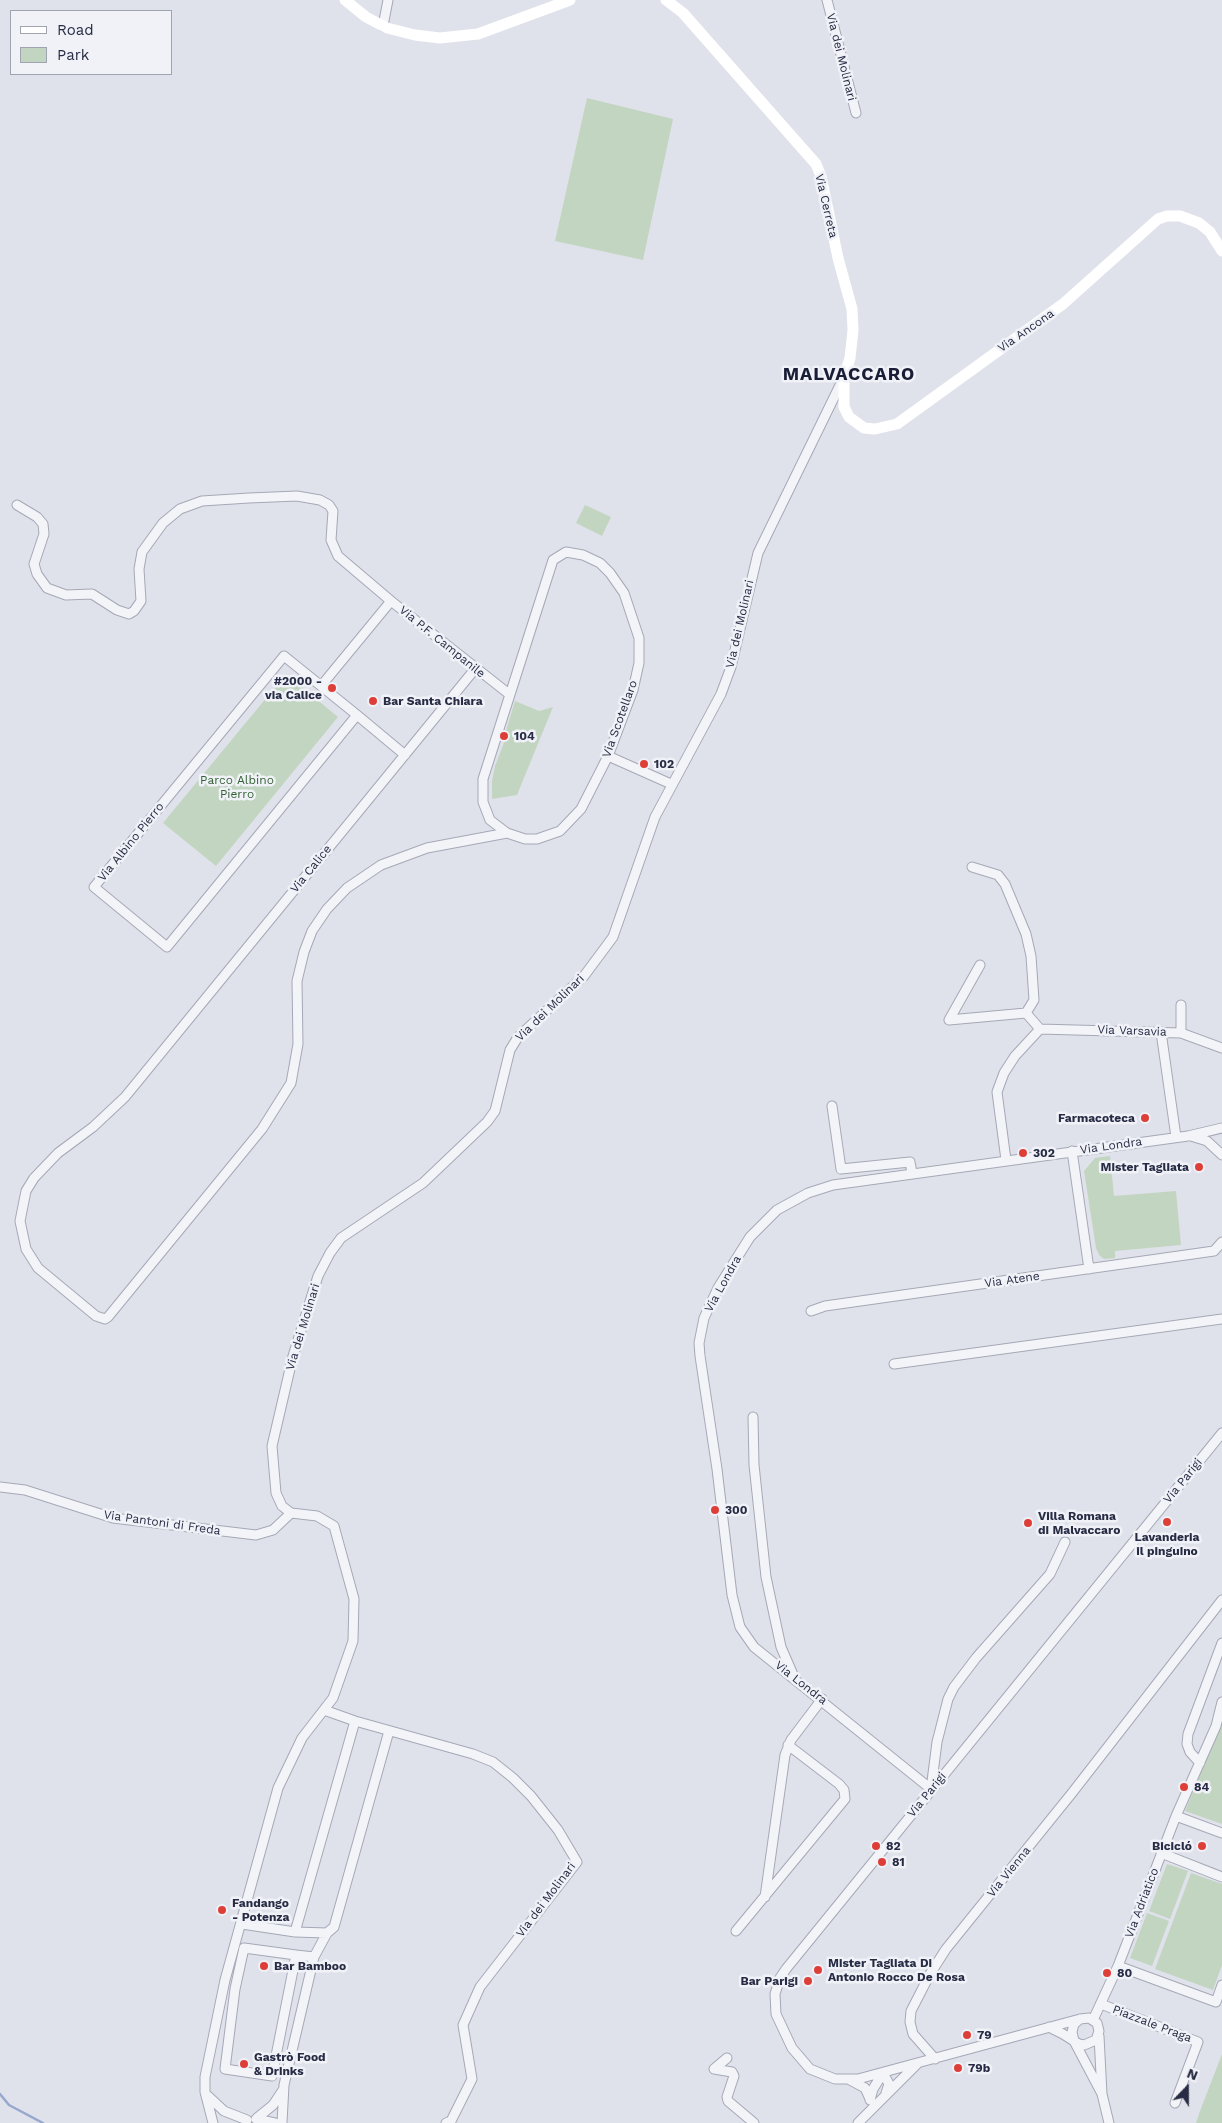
<!DOCTYPE html>
<html>
<head>
<meta charset="utf-8">
<style>
	body { margin:0 }
	#map { position:relative; width:1222px; height:2123px; overflow:hidden; background:#e0e2eb; font-family:"Work Sans",sans-serif }
	canvas { display:block }
	.legend { position:absolute; left:10px; top:10px; width:162px; height:65px; box-sizing:border-box; background:#f0f2f8; border:1px solid #a0a3b0; margin:0; padding:6px 9px; list-style:none; font-size:15px; color:#272c44 }
	.legend li { display:flex; align-items:center; gap:10px; height:25px }
	.legend b { width:25px; border:1px solid #a0a3b0 }
	.north { position:absolute; left:1162px; top:2063px; width:50px; height:50px; -webkit-text-stroke:4px #f0f2f8; paint-order:stroke; rotate:22deg; font-size:14px; font-weight:700; line-height:20px; text-align:center; color:#272c44 }
	.north::after { content:''; display:block; margin:auto; width:18px; height:22px; background:#272c44; clip-path:polygon(50% 0,100% 100%,50% 72%,0 100%) }
</style>
</head>
<body>
<div id="map">
<canvas width="1222" height="2123"></canvas>
<ul class="legend">
<li><b style="height:6px;background:#fff"></b>Road</li>
<li><b style="height:14px;background:#c2d5c0"></b>Park</li>
</ul>
<div class="north">N</div>
</div>
<script>
const g = document.querySelector('canvas').getContext('2d');
g.lineJoin = 'round';
function fillPath(path, color) { g.fillStyle = color; g.fill(path, 'evenodd'); }
const shape = rows => new Path2D(rows.map(r => 'M' + r).join(''));
function strokePath(path, color, width, dash) { g.strokeStyle = color; g.lineWidth = width; g.lineCap = dash ? 'butt' : 'round'; g.setLineDash(dash || []); g.stroke(path); }
function drawText(font, color, halo, rows, align = 'center') {
  g.font = font + ' "Work Sans",sans-serif'; g.lineWidth = 5; g.setLineDash([]); g.textBaseline = 'middle'; g.strokeStyle = halo; g.fillStyle = color; for (const [text, x, y, turn = 0] of rows) {
    g.save(); g.translate(x, y); g.rotate((+turn || 0) * Math.PI / 180); g.textAlign = isNaN(turn) ? turn : align; if (halo) g.strokeText(text, 0, 0); g.fillText(text, 0, 0); g.restore();
  }
}
fillPath(shape([
	[587,98,673,119,643,260,555,241],
	[585,505,611,517,602,536,576,523],
	[286,674,338,717,216,866,163,823],
	[515,701,539,711,553,707,517,795,492,799,492,781,495,766,507,735,505,734],
	[1110,1156,1114,1196,1176,1191,1181,1245,1115,1251,1115,1258,1104,1259,1099,1255,1096,1248,1084,1171,1095,1158],
	[1222,1722,1222,1824,1185,1811],
	[1167,1864,1188,1871,1170,1919,1149,1911],
	[1191,1873,1222,1884,1222,1965,1213,1990,1155,1969],
	[1147,1913,1169,1921,1152,1966,1130,1958],
	[1222,2054,1222,2123,1196,2123,1200,2111]
]), '#c2d5c0');
strokePath(shape([
	[0,2094,9,2105,43,2123]
]), '#97a8ce', 2.5);
const street = shape([
	[827,0,856,113],
	[383,26,388,0],
	[17,505,37,517,43,524,44,534,34,564,37,574,47,588,66,595,92,594,117,610,129,614,134,611,141,601,139,569,142,552,163,523,180,509,202,501,249,498,297,496,320,500,329,505,333,511,331,540,338,556,391,601],
	[566,552,583,555,600,563,610,573,624,593,639,638,639,663,633,690,608,756,581,809,560,831,537,839,525,839,507,833,490,820,483,802,483,779,553,560,566,552],
	[284,656,357,715,167,947,94,887,284,656],
	[475,669,125,1097,93,1127,58,1153,34,1178,26,1191,20,1221,26,1249,38,1268,96,1316,105,1319,108,1317,262,1129,291,1083,298,1044,297,981,304,952,312,931,327,909,347,888,381,865,427,848,507,833],
	[321,686,391,601,509,694],
	[357,715,405,755],
	[608,756,671,784],
	[972,867,998,875,1005,884,1026,934,1031,956,1034,1000,1026,1013],
	[980,965,949,1020,1026,1013,1040,1029],
	[1181,1005,1181,1033],
	[1040,1029,1181,1033,1222,1048],
	[1161,1032,1176,1137],
	[832,1106,841,1169,910,1162,912,1173],
	[1191,1136,1207,1141,1222,1155],
	[1072,1151,1089,1269],
	[1006,1160,997,1092,1004,1073,1015,1056,1040,1029],
	[1214,1251,1222,1242],
	[811,1311,825,1306,1214,1251],
	[894,1364,1222,1319],
	[753,1417,754,1465,766,1577,781,1647,794,1677],
	[0,1487,25,1490,113,1518,256,1535,273,1530,291,1513],
	[324,1710,355,1721,473,1754,493,1762,513,1778,531,1796,558,1830,577,1862,480,1987,463,2025,472,2079,451,2121,446,2123],
	[1200,1763,1190,1752,1187,1744,1188,1734,1222,1643],
	[931,1789,754,1647,740,1627,732,1595,717,1469,700,1356,699,1343,704,1318,718,1288,750,1237,777,1210,808,1193,833,1185,1188,1136,1222,1128],
	[931,1789,937,1742,948,1699,954,1687,976,1658,1050,1574,1065,1542],
	[1176,1816,1222,1833],
	[1161,1853,1222,1877],
	[765,1897,785,1755,791,1740,822,1699],
	[242,1924,295,1932,327,1933],
	[736,1931,845,1799,844,1790,839,1784,788,1745],
	[295,1932,355,1721],
	[314,1957,327,1933,334,1927,389,1731],
	[1118,1966,1216,2002,1222,1985],
	[1101,2004,1198,2042,1175,2103],
	[1080,2019,858,2079,835,2079,810,2069,792,2048,776,2014,775,1994,780,1978,786,1969,1222,1433],
	[1093,2020,1118,1966,1176,1816,1216,1726,1222,1702],
	[1049,2027,1063,2034,1074,2041,1079,2044,1084,2045,1096,2040,1099,2031,1097,2023,1089,2018,1080,2019,1074,2024,1072,2032,1074,2041,1102,2094],
	[1099,2036,1102,2094,1109,2123],
	[727,2058,714,2069,732,2072,734,2076,727,2097,728,2101,754,2123],
	[935,2059,913,2034,910,2022,911,2011,930,1974,946,1949,1072,1793,1222,1600],
	[850,2080,865,2088,870,2099],
	[208,2096,224,2111,247,2120],
	[870,2100,873,2089,883,2073,889,2084,886,2093],
	[257,2118,273,2105,283,2090],
	[256,2119,275,2123],
	[213,2123,205,2092,205,2077,225,1980,278,1788,302,1738,333,1698,353,1641,354,1599,334,1526,317,1516,291,1513,282,1506,276,1493,272,1446,293,1356,318,1276,330,1253,341,1238,423,1183,487,1122,495,1111,510,1050,518,1037,584,976,613,937,655,817,721,694,731,667,758,553,844,377],
	[282,2123,284,2085,314,1957,296,1955,244,1948,235,1989,225,2069,272,2076,296,1955],
	[858,2123,917,2064]
]);
strokePath(street, '#a5a8b6', 11);
strokePath(street, '#f3f4f8', 9);
strokePath(shape([
	[345,0,366,17,387,28,415,35,440,38,478,34,570,0],
	[666,0,683,13,816,164,821,176,838,258,852,309,853,330,850,358,844,377,844,407,849,417,864,428,875,429,897,424,1063,304,1158,219,1167,216,1180,216,1199,223,1210,232,1222,251]
]), '#fff', 11);
for (const [x, y, r, color] of [
	[332,688,5,"#dd3f38"],
	[373,701,5,"#dd3f38"],
	[504,736,5,"#dd3f38"],
	[644,764,5,"#dd3f38"],
	[1145,1118,5,"#dd3f38"],
	[1023,1153,5,"#dd3f38"],
	[1199,1167,5,"#dd3f38"],
	[715,1510,5,"#dd3f38"],
	[1167,1522,5,"#dd3f38"],
	[1028,1523,5,"#dd3f38"],
	[1184,1787,5,"#dd3f38"],
	[876,1846,5,"#dd3f38"],
	[1202,1846,5,"#dd3f38"],
	[882,1862,5,"#dd3f38"],
	[222,1910,5,"#dd3f38"],
	[264,1966,5,"#dd3f38"],
	[818,1970,5,"#dd3f38"],
	[1107,1973,5,"#dd3f38"],
	[808,1981,5,"#dd3f38"],
	[967,2035,5,"#dd3f38"],
	[244,2064,5,"#dd3f38"],
	[958,2068,5,"#dd3f38"]
]) { const dot = new Path2D(); dot.arc(x, y, r, 0, 2 * Math.PI); g.fillStyle = color; g.fill(dot); strokePath(dot, '#f0f2f8', 2); }
drawText('12px', '#272c44', '#f0f2f8', [
	["Via dei Molinari",841,57,76],
	["Via Cerreta",826,206,77],
	["Via Ancona",1026,331,-35],
	["Via dei Molinari",740,624,-77],
	["Via P.F. Campanile",442,642,39],
	["Via Scotellaro",620,719,-70],
	["Via Albino Pierro",131,842,-51],
	["Via Calice",311,869,-51],
	["Via dei Molinari",550,1008,-44],
	["Via Varsavia",1132,1031,2],
	["Via Londra",1111,1146,-8],
	["Via Atene",1012,1280,-8],
	["Via Londra",723,1284,-61],
	["Via dei Molinari",303,1327,-73],
	["Via Parigi",1183,1481,-51],
	["Via Pantoni di Freda",162,1523,8],
	["Via Londra",801,1683,38],
	["Via Parigi",927,1795,-51],
	["Via Vienna",1009,1872,-51],
	["Via dei Molinari",546,1900,-53],
	["Via Adriatico",1142,1903,-69],
	["Piazzale Praga",1152,2024,21]
]);
drawText('bold 12px', '#272c44', '#f0f2f8', [
	["#2000 -",322,681,"right"],
	["via Calice",322,695,"right"],
	["Bar Santa Chiara",383,701],
	["104",514,736],
	["102",654,764],
	["Farmacoteca",1135,1118,"right"],
	["302",1033,1153],
	["Mister Tagliata",1189,1167,"right"],
	["300",725,1510],
	["Villa Romana",1038,1516],
	["di Malvaccaro",1038,1530],
	["Lavanderia",1167,1537,"center"],
	["il pinguino",1167,1551,"center"],
	["84",1194,1787],
	["82",886,1846],
	["Bicicló",1192,1846,"right"],
	["81",892,1862],
	["Fandango",232,1903],
	["- Potenza",232,1917],
	["Mister Tagliata Di",828,1963],
	["Antonio Rocco De Rosa",828,1977],
	["Bar Bamboo",274,1966],
	["80",1117,1973],
	["Bar Parigi",798,1981,"right"],
	["79",977,2035],
	["Gastrò Food",254,2057],
	["& Drinks",254,2071],
	["79b",968,2068]
], 'left');
drawText('12px', '#336133', '#f0f2f8', [
	["Parco Albino",237,780],
	["Pierro",237,794]
]);
g.letterSpacing = '1px';
drawText('bold 18px', '#191d35', '#f0f2f8', [
	["MALVACCARO",849,375]
]);
g.letterSpacing = '0px';
</script>
</body>
</html>
